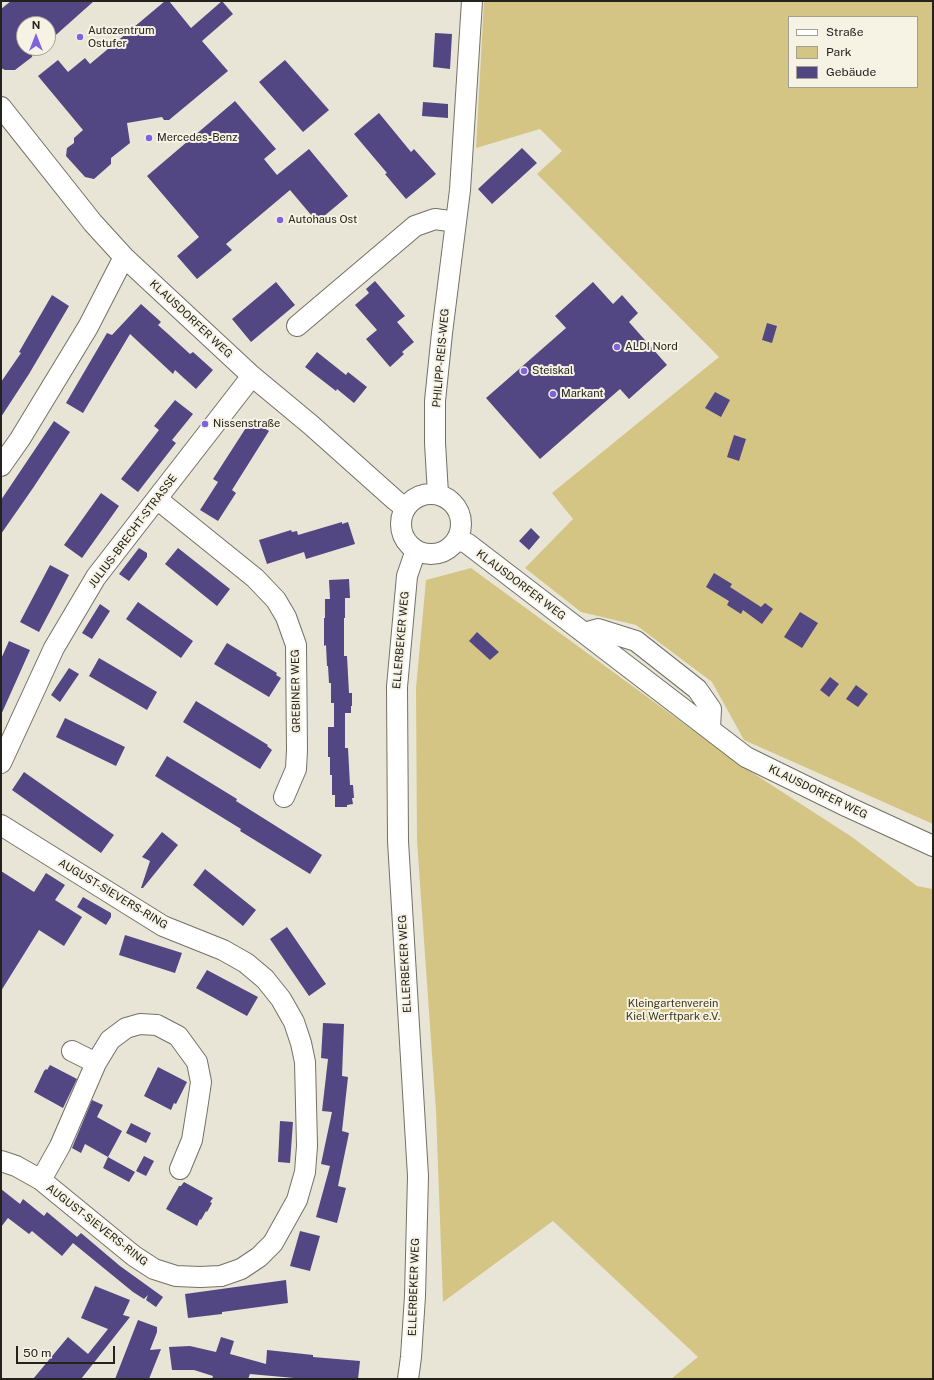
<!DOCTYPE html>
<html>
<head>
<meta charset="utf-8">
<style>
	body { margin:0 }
	#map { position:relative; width:934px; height:1380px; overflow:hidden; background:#e8e5d6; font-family:"Public Sans",sans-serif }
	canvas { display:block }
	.frame { position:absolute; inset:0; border:2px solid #23221d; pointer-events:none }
	.legend { position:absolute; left:788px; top:16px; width:130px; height:72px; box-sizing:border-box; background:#f6f2e4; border:1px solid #a29f94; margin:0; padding:5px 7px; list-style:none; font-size:12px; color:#23221d }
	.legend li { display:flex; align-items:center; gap:8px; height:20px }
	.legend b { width:20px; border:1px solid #a29f94 }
	.north { position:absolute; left:16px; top:16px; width:40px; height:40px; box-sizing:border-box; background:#f6f2e4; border:1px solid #a29f94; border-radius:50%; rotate:0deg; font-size:11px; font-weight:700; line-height:16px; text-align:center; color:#23221d }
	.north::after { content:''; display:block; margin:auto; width:14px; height:18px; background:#7f62dd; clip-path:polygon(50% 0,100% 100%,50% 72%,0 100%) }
	.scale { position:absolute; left:16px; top:1346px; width:99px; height:18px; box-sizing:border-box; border:2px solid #23221d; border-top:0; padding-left:5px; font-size:12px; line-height:14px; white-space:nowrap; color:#23221d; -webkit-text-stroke:3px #f6f2e4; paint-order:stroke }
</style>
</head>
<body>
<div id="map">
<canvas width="934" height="1380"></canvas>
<div class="frame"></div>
<ul class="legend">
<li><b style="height:5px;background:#fff"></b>Straße</li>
<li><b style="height:11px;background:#d4c584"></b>Park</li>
<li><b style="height:11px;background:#524782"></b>Gebäude</li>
</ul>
<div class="north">N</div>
<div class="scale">50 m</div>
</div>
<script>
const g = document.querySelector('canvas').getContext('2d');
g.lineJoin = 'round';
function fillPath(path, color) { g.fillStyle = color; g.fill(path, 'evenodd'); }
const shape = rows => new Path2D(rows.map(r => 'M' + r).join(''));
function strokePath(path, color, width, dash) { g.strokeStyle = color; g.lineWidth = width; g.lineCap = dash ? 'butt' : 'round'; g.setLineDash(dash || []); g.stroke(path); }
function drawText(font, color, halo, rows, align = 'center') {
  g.font = font + ' "Public Sans",sans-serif'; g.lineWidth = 4; g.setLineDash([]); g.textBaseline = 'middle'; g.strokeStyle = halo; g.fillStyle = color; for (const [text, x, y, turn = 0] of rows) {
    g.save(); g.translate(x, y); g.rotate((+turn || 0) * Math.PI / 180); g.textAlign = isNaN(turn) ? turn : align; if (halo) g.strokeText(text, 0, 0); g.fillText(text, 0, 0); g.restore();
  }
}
fillPath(shape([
	[484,1,933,1,933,824,744,740,712,682,636,625,581,612,525,568,573,519,552,493,719,357,537,174,562,151,540,129,476,148],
	[789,17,917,17,917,87,789,87],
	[471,568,739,764,852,837,917,886,933,889,933,1379,671,1379,698,1357,553,1221,443,1302,436,1111,417,841,416,688,426,580]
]), '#d4c584');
fillPath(shape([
	[11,1,94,1,48,42,48,24,24,24,24,48,34,48,32,57,15,70,5,70,1,68,1,9],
	[165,1,169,1,191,28,222,1,233,14,202,41,228,71,169,120,164,120,162,117,127,123,130,143,111,158,111,164,94,179,85,177,66,156,67,148,74,143,74,138,83,130,38,76,58,60,68,72,85,58,90,64],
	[435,33,452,34,450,69,433,67],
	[285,60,329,110,303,132,259,82],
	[235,101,276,149,264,159,277,175,309,149,348,196,317,222,290,190,226,244,232,250,197,279,177,256,199,237,147,176],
	[423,102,448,104,448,118,422,116],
	[379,113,411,152,414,149,436,174,406,199,385,174,387,173,354,134],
	[522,148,537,163,492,204,478,189],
	[375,281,405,316,397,322,414,342,402,352,404,354,390,367,366,339,377,330,355,305,369,293,366,289],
	[276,282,295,305,251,342,232,319],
	[593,282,613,304,622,295,638,313,629,322,667,365,629,399,620,389,540,459,486,398,566,328,555,316],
	[52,295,69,306,29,374,1,417,1,382,21,353,19,352],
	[141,304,161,322,158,325,167,333,190,354,193,352,213,370,196,389,175,370,173,374,130,334,83,413,66,403,107,333,112,335],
	[767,323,777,326,772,343,762,340],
	[317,352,346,375,348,372,367,387,354,403,337,389,336,391,305,367],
	[715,392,730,400,721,417,705,408],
	[175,400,193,414,172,440,176,443,138,492,121,479,159,430,154,426],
	[251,420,269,431,232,490,236,493,218,521,200,510,218,482,213,479],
	[54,421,70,432,33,488,1,534,1,500],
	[734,435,746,439,739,461,727,457],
	[101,493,119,506,82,558,64,545],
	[342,522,342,524,348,522,355,544,306,559,304,552,267,564,259,540,291,530,292,532,297,531,298,535],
	[531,528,540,537,529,550,519,541],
	[139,548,147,553,147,557,129,581,119,574],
	[178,548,230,589,217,606,165,564],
	[50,565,69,575,39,632,20,622],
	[714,573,732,584,730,587,761,607,765,603,773,609,762,624,743,610,741,614,727,605,729,601,706,587],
	[349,579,350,598,345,598,345,618,344,618,344,656,347,656,349,693,352,693,352,706,351,706,351,713,345,713,345,748,348,748,350,785,353,785,354,798,352,798,353,804,347,805,347,807,335,807,335,795,332,795,332,775,330,775,330,757,328,757,328,727,334,727,334,703,331,703,331,683,329,683,328,666,327,666,326,645,324,646,324,618,325,618,325,599,330,599,329,580],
	[138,602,193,641,181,658,126,619],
	[100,604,110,611,92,639,82,633],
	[800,612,818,623,802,648,784,637],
	[477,632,499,652,490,660,469,641],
	[9,641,30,650,1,715,1,659],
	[227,643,277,673,276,675,281,678,269,697,214,664],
	[99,658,157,692,147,710,89,676],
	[69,668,79,674,60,702,51,695],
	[830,677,839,684,829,697,820,690],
	[856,685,868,694,858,707,846,699],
	[196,701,268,745,267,746,272,750,260,769,183,722],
	[65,718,125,747,116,766,56,737],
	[167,756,237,799,236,801,322,855,310,874,240,831,241,829,155,776],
	[24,772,114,835,101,853,12,790],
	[162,832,178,845,143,888,141,888,150,861,142,857],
	[205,869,256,910,243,926,193,885],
	[1,871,34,892,46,873,65,885,55,900,82,917,64,946,39,930,1,991],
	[83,897,111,913,111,917,106,925,77,907],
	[287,927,326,984,309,996,270,939],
	[125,935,182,953,175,973,119,955],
	[207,970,258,997,247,1016,196,988],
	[323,1023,344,1024,342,1076,348,1077,342,1131,349,1133,338,1186,346,1188,337,1223,316,1217,330,1166,321,1164,332,1112,322,1111,328,1059,321,1058],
	[50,1065,77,1079,63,1108,34,1092,44,1071,46,1069,47,1070],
	[158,1067,187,1082,176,1104,174,1103,171,1110,144,1096],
	[92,1100,103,1105,97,1117,122,1131,108,1157,85,1144,81,1153,72,1148],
	[280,1121,293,1122,290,1163,278,1162],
	[131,1123,151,1133,146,1143,126,1133],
	[144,1156,154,1161,146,1176,136,1171],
	[108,1157,135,1172,129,1182,103,1168],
	[184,1182,213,1198,210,1202,212,1203,207,1212,206,1211,201,1220,200,1219,197,1226,166,1209,178,1188,179,1186,181,1186],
	[1,1189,20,1204,23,1199,44,1216,47,1212,77,1237,81,1233,120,1266,163,1297,156,1307,146,1300,148,1295,144,1299,133,1292,73,1243,62,1256,32,1231,29,1234,8,1218,1,1227],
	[300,1231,320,1236,310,1271,290,1266],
	[286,1280,288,1303,222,1312,222,1314,188,1318,185,1294],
	[95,1286,130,1300,123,1315,130,1317,81,1379,33,1379,68,1337,88,1354,108,1329,81,1318],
	[138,1320,157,1327,157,1332,150,1350,161,1349,149,1379,115,1379],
	[221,1337,234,1341,230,1354,266,1364,267,1350,313,1355,313,1357,360,1361,358,1379,305,1379,250,1374,248,1379,212,1379,213,1376,194,1370,172,1370,169,1347,190,1346,216,1352]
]), '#524782');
const minor = shape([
	[1,107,93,223,124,257,252,376,311,425,395,500,405,508],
	[297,326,415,226,435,219,456,222],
	[1,466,20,439,88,327,124,257],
	'401 524a30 30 0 1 1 60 0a30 30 0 1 1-60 0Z',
	[438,494,435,443,435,401,442,333,460,190,472,1],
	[157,499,255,578,276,600,286,617,296,645,297,750,296,769,284,797],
	[458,539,468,544,746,757,848,807,933,846],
	[584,633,598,629,636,641,697,689,711,709,710,728],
	[1,763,54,648,96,577,252,376],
	[1,825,163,926,223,950,246,963,265,979,281,999,294,1022,301,1043,305,1062,307,1146,305,1172,297,1200,273,1243,259,1257,241,1269,221,1276,200,1277,176,1276,154,1269,134,1256,41,1180,16,1166,1,1161],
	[72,1051,96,1063],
	[41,1180,60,1146,96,1063,110,1040,126,1028,140,1024,157,1025,178,1036,197,1062,201,1082,197,1109,192,1140,180,1169],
	[408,1379,411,1357,415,1296,418,1176,398,841,397,687,407,576,416,550]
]);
strokePath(minor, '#747164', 22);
strokePath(minor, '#fff', 20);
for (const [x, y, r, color] of [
	[80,37,4,"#7f62dd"],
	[149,138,4,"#7f62dd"],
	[280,220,4,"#7f62dd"],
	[617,347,4,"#7f62dd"],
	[524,371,4,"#7f62dd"],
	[553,394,4,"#7f62dd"],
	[205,424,4,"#7f62dd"]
]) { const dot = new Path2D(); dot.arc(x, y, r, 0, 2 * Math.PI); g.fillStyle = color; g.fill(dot); strokePath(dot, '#f6f2e4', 1.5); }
drawText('11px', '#23221d', '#f6f2e4', [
	["Autozentrum",88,31],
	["Ostufer",88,44],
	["Mercedes-Benz",157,138],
	["Autohaus Ost",288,220],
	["ALDI Nord",625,347],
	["Steiskal",532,371],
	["Markant",561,394],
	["Nissenstraße",213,424]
], 'left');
drawText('11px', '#23221d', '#f6f2e4', [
	["KLAUSDORFER WEG",191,319,43],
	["PHILIPP-REIS-WEG",441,358,-85],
	["JULIUS-BRECHT-STRASSE",133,531,-53],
	["KLAUSDORFER WEG",521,585,37],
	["ELLERBEKER WEG",401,640,-85],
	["GREBINER WEG",296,691,-91],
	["KLAUSDORFER WEG",818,792,26],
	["AUGUST-SIEVERS-RING",113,894,31],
	["ELLERBEKER WEG",405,964,-93],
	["AUGUST-SIEVERS-RING",97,1225,38],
	["ELLERBEKER WEG",414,1287,-88]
]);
drawText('11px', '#3f3817', '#f6f2e4', [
	["Kleingartenverein",673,1004],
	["Kiel Werftpark e.V.",673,1017]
]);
</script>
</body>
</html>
